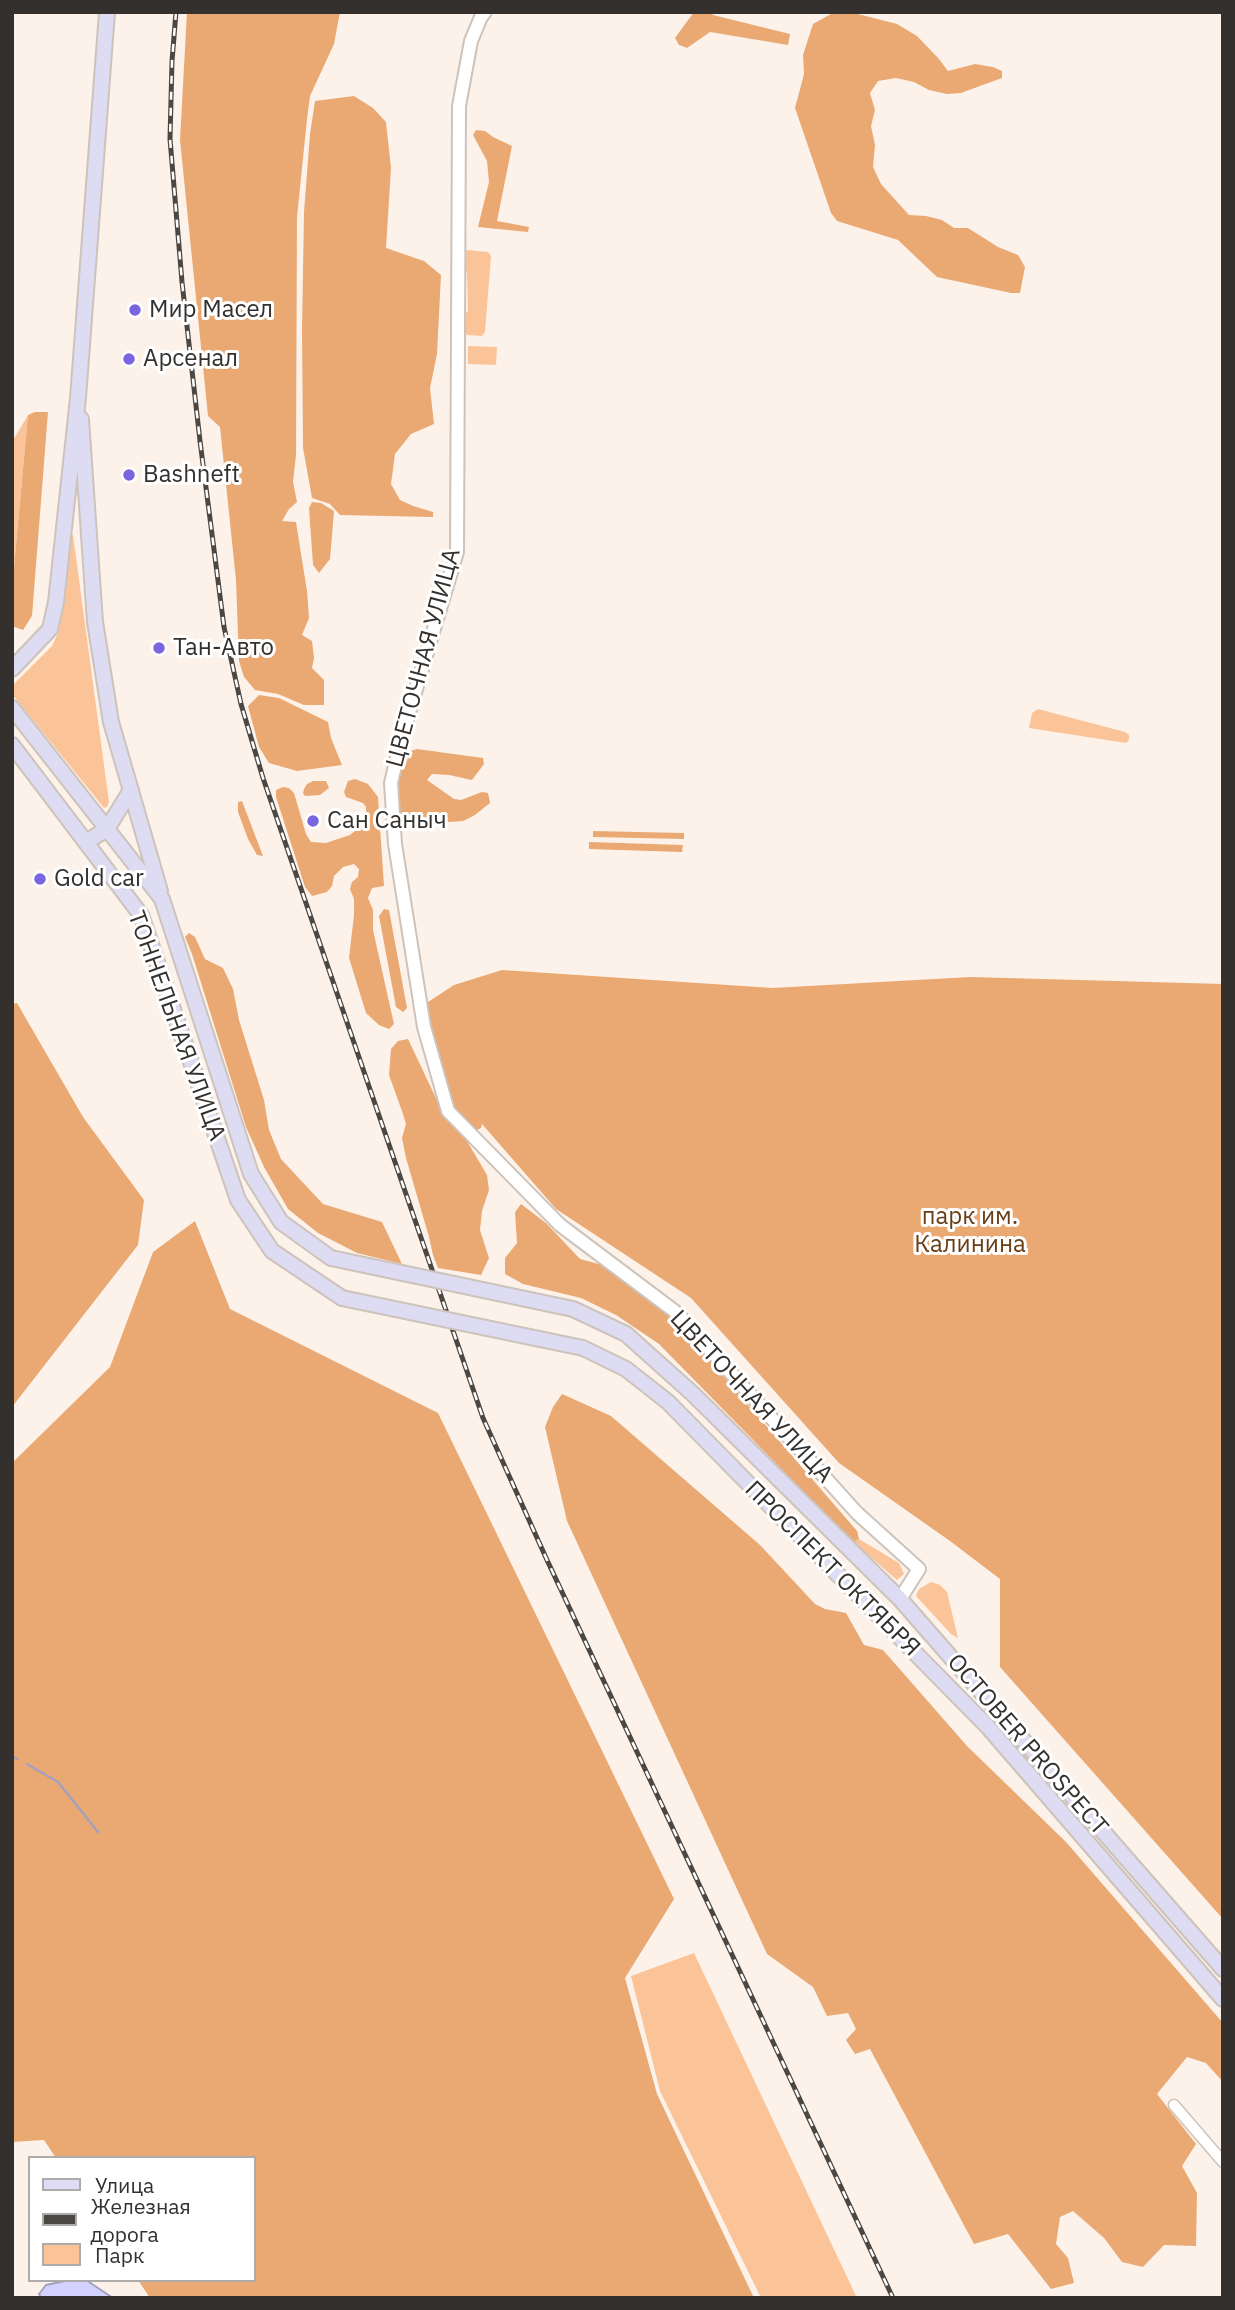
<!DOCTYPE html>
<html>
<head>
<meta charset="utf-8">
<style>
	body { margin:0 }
	#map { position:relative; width:1235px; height:2310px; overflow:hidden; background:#fdf2ea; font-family:"IBM Plex Sans",sans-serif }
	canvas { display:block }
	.frame { position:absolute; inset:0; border:14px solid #33302d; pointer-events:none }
	.legend { position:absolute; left:28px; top:2156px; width:228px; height:126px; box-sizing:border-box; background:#fff; border:2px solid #adacab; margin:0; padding:9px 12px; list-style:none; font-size:21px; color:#33302d }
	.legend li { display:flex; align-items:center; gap:14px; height:35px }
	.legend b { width:35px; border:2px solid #adacab }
</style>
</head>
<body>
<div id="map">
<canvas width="1235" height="2310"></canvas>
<div class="frame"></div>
<ul class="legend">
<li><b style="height:9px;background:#dedcf2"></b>Улица</li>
<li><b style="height:9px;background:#4b4743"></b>Железная дорога</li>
<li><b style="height:19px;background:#fbc498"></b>Парк</li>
</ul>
</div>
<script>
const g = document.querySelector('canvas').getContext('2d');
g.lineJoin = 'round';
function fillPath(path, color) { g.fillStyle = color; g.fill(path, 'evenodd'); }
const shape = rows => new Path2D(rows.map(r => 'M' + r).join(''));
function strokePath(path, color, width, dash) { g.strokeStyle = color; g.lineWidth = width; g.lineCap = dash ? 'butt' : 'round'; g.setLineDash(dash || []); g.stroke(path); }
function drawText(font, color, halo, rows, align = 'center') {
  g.font = font + ' "IBM Plex Sans",sans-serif'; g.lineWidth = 6; g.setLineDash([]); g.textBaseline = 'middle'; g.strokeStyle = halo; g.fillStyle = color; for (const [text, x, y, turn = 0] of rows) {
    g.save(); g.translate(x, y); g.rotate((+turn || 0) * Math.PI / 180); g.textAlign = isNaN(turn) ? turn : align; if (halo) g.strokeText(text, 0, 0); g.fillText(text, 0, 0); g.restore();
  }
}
fillPath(shape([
	[467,250,488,252,491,256,485,332,482,336,467,335,465,333,465,314,468,311,467,273,463,269,464,254],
	[468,346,497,347,496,365,468,364],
	[28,415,14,567,12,569,12,442],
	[71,534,73,535,109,802,107,807,104,808,12,694,12,686,52,646,59,631,68,535],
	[1038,709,1125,732,1129,735,1129,740,1126,743,1029,728,1032,713],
	[859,1539,899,1563,904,1574,897,1580,853,1542],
	[931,1582,940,1585,947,1592,958,1638,951,1634,916,1596,919,1589],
	[694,1953,857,2298,761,2298,660,2091,631,1976]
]), '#fbc498');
fillPath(shape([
	[187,12,340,12,334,44,310,96,307,119,297,217,296,455,293,482,297,502,289,509,282,521,296,522,307,591,309,618,302,635,312,641,314,658,312,668,324,680,324,705,304,705,278,694,255,690,244,677,239,661,236,580,220,427,208,416,180,140],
	[694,12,711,12,713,15,790,34,788,45,710,32,687,48,679,45,675,38],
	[850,12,897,24,917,36,939,59,948,71,975,64,993,67,1002,71,1002,78,961,93,947,94,929,90,914,82,896,78,878,81,870,93,875,110,871,126,875,145,873,167,881,184,909,215,926,216,942,220,954,228,968,228,998,247,1018,255,1025,267,1020,293,1011,293,937,277,898,240,837,221,831,213,795,108,804,74,803,55,813,24,831,14],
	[354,96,373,108,386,122,391,168,386,248,424,261,441,275,437,354,430,388,434,424,411,434,395,454,391,484,400,500,413,506,433,512,433,517,340,515,330,504,312,498,303,448,302,329,304,212,310,134,315,101],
	[476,130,485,131,493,137,512,146,497,221,529,227,528,232,478,227,489,182,487,161,473,135],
	[35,412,48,412,32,616,23,630,12,626,12,569,14,567,28,415],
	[312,502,321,503,334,511,330,559,319,573,313,565,309,508],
	[259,695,279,698,328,722,331,738,342,765,297,771,269,763,259,747,248,706],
	[417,749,483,758,484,764,472,780,449,775,432,774,427,780,454,799,461,800,482,792,488,793,490,803,475,815,463,821,451,822,434,821,408,816,397,812,396,780,404,753],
	[355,779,368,784,378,797,384,886,372,888,368,898,373,910,373,930,394,1024,389,1029,379,1025,366,1013,349,958,354,915,354,899,350,889,352,882,358,877,359,869,354,864,343,867,334,876,332,886,327,892,312,896,305,887,276,797,276,790,283,787,289,788,294,793,306,834,311,842,326,843,350,835,360,827,366,816,366,807,363,803,346,797,344,792,348,781],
	[313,781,326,781,329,788,320,795,305,796,303,793,304,789,307,784],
	[242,801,263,856,257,855,248,839,238,812,238,802],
	[593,831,684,833,684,839,593,837],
	[589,842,683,845,682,852,589,849],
	[384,909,389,910,407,1008,403,1012,396,1007,379,916],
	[189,933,195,937,205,959,223,968,233,989,239,1020,264,1100,269,1130,281,1159,323,1204,382,1222,402,1264,357,1253,318,1233,288,1209,264,1167,246,1127,192,954,185,937],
	[502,970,773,988,971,977,1223,984,1223,1919,1000,1667,1000,1579,950,1541,839,1463,691,1298,556,1209,482,1124,481,1128,475,1131,452,1105,425,1004,454,985],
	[17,1003,83,1117,144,1200,138,1245,12,1407,12,1004],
	[408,1039,444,1115,467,1141,487,1175,489,1190,482,1211,480,1230,489,1258,481,1275,438,1268,433,1255,429,1237,406,1158,402,1138,406,1124,403,1114,389,1075,391,1049,398,1041],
	[521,1204,546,1223,580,1259,602,1265,668,1312,857,1531,859,1539,853,1542,659,1344,616,1315,581,1298,523,1284,505,1274,505,1258,517,1243,515,1212],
	[195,1221,230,1309,438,1413,674,1899,625,1978,657,2094,754,2298,150,2298,138,2280,254,2280,254,2158,56,2158,44,2140,12,2142,12,1463,110,1367,153,1252],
	[562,1394,611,1416,760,1545,815,1604,825,1609,846,1613,864,1645,883,1650,967,1746,1066,1842,1223,2023,1223,2082,1206,2063,1187,2057,1157,2094,1196,2144,1182,2166,1197,2193,1196,2246,1164,2245,1143,2267,1122,2262,1104,2238,1073,2211,1060,2217,1056,2244,1068,2258,1074,2283,1051,2289,1008,2234,974,2244,870,2049,855,2054,846,2040,856,2029,848,2013,827,2016,813,1987,767,1954,567,1521,545,1427,553,1407]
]), '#eaa973');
const water = shape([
	[86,2280,113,2298,41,2298,39,2294,46,2285,65,2281,86,2280]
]);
fillPath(water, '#d3d1fe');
strokePath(water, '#a3a1bf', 2);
strokePath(shape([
	[12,1756,17,1759],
	[27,1764,58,1782,98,1832]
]), '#a3a1bf', 2.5);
const minor = shape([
	[1174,2105,1223,2162]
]);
const tertiary = shape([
	[485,12,481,17,471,41,459,106,457,552,402,736,391,783,395,844,424,1027,448,1111,560,1225,677,1313,857,1513,919,1569,900,1599]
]);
const secondary = shape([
	[81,419,95,622,111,722,160,891],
	[12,669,50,629,56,602,78,398,107,12],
	[12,708,162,899,251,1174,281,1222,331,1258],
	[12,745,141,915,238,1200,272,1251,342,1298],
	[86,842,107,829,131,790],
	[573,1309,626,1334,693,1394,900,1599,1223,1969],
	[583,1348,626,1369,668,1402,988,1727,1223,1999]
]);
strokePath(minor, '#cdc3bb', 13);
strokePath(tertiary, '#cdc3bb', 16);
strokePath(secondary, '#cdc3bb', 18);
strokePath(minor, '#fff', 10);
strokePath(tertiary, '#fff', 12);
strokePath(secondary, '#dedcf2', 14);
const rail = shape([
	[176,12,172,61,170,139,182,282,200,441,224,627,241,704,263,778,483,1418,547,1560,893,2298]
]);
strokePath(rail, '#4b4743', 5);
strokePath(rail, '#fff', 2.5, [8]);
const secondaryBridge = shape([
	[331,1258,573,1309],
	[342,1298,583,1348]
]);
strokePath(secondaryBridge, '#cdc3bb', 18, []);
strokePath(secondaryBridge, '#dedcf2', 14);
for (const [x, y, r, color] of [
	[135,310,7,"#7a65e0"],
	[129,359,7,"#7a65e0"],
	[129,475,7,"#7a65e0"],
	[159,648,7,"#7a65e0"],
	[313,821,7,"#7a65e0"],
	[40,879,7,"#7a65e0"]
]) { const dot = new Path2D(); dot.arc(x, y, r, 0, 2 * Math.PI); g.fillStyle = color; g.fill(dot); strokePath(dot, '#fff', 2.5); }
drawText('24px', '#33302d', '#fff', [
	["Мир Масел",149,310],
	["Арсенал",143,359],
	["Bashneft",143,475],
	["Тан-Авто",173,648],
	["Сан Саныч",327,821],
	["Gold car",54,879]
], 'left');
drawText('24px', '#33302d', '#fff', [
	["ЦВЕТОЧНАЯ УЛИЦА",424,658,-75],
	["ТОННЕЛЬНАЯ УЛИЦА",176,1026,70],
	["ЦВЕТОЧНАЯ УЛИЦА",751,1397,47],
	["ПРОСПЕКТ ОКТЯБРЯ",832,1569,45],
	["OCTOBER PROSPECT",1027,1745,49]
]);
drawText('24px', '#693e16', '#fff', [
	["парк им.",970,1217],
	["Калинина",970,1245]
]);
</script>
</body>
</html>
